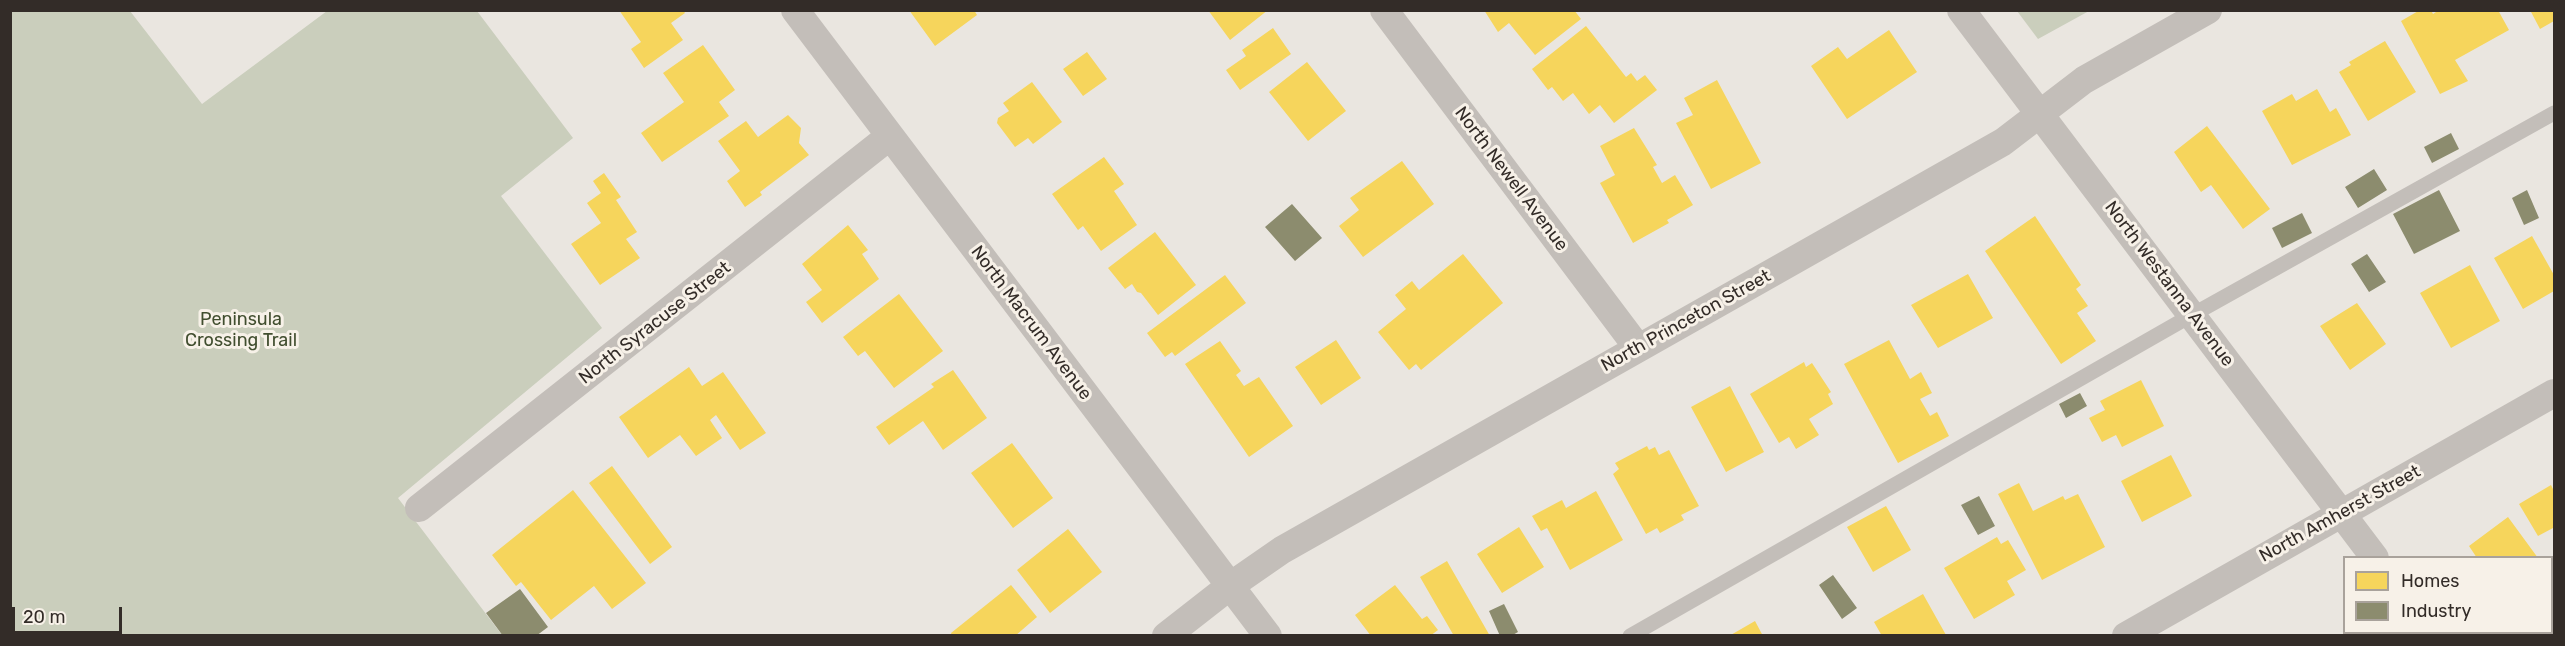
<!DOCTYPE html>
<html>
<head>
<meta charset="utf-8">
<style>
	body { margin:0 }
	#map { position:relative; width:2565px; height:646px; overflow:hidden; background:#eae6e0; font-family:Rubik,sans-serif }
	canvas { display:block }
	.frame { position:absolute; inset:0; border:12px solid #332c28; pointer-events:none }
	.legend { position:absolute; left:2343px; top:556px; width:210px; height:78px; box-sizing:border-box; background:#f7f1e8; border:2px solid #a9a29b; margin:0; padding:8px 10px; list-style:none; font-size:18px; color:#332c28 }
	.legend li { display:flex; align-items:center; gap:12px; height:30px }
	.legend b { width:30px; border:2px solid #a9a29b }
	.scale { position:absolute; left:12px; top:607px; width:110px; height:27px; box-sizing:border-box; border:3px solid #332c28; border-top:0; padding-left:8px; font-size:18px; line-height:21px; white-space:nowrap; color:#332c28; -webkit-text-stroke:4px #f7f1e8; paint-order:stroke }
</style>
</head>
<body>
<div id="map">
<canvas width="2565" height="646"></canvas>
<div class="frame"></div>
<ul class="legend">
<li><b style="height:16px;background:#f6d55c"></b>Homes</li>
<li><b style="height:16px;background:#8c8c6e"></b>Industry</li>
</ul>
<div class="scale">20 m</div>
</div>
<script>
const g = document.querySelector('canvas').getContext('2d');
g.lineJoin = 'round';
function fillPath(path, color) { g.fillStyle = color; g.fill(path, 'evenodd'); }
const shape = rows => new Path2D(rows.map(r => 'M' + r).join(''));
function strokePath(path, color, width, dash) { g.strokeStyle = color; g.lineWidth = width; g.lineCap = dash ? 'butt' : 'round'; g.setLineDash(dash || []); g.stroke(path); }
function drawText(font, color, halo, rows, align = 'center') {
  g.font = font + ' Rubik,sans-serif'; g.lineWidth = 6; g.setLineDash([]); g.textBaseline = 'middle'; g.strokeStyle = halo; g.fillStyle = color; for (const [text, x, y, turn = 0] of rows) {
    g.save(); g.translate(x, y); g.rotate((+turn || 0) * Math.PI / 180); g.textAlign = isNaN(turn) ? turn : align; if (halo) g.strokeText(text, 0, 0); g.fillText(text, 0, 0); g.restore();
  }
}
fillPath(shape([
	[10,11,130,11,202,104,327,11,477,11,573,138,501,196,602,328,398,498,502,635,11,635],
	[2017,11,2089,11,2038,39]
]), '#cacebc');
fillPath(shape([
	[619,10,683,10,685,13,671,23,683,40,644,68,631,49,641,42],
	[909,10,974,10,977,15,935,46],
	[1208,10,1268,10,1230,40],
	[1484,10,1574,10,1581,19,1535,55,1509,23,1498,32],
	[2420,10,2431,10,2433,14,2439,10,2498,10,2509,30,2455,60,2468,81,2440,94,2401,21],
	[2530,10,2554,10,2554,21,2540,29],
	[1586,26,1626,77,1631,73,1637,81,1645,75,1657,90,1614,123,1600,105,1589,114,1573,93,1563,101,1552,87,1548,90,1532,69],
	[1273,28,1291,54,1240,90,1226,70,1246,56,1242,50],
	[1889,30,1917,72,1847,119,1811,66,1838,47,1847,59],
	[2385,41,2416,92,2368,121,2339,72,2351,65,2349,62],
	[703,45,735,90,719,102,729,116,662,162,641,133,684,102,663,73],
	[1087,52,1107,79,1083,96,1063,69],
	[1307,62,1346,111,1308,141,1269,92],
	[1717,80,1761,163,1711,189,1676,123,1693,115,1684,98],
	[1032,82,1062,122,1033,144,1028,138,1015,147,997,123,998,118,1009,111,1003,103],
	[2317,89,2330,112,2336,108,2351,135,2292,165,2262,111,2292,94,2296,101],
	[788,115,801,128,799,143,809,155,760,192,762,195,745,207,727,181,740,171,718,141,746,121,758,137],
	[2207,126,2270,209,2243,229,2211,185,2201,192,2174,152],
	[1634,128,1657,165,1653,167,1662,183,1675,175,1693,205,1667,220,1669,223,1633,243,1600,183,1615,175,1600,146],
	[1104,157,1124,184,1114,191,1137,225,1101,251,1083,226,1078,230,1052,194],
	[1402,161,1434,204,1363,257,1339,226,1359,210,1350,198],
	[604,173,621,197,616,200,637,232,626,239,640,258,600,285,571,244,601,223,587,203,601,193,593,181],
	[2035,216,2081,285,2076,289,2088,306,2077,313,2096,341,2061,364,1985,251],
	[848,225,868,250,862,254,879,279,822,323,806,302,822,290,802,264],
	[1155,232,1196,285,1158,315,1141,293,1137,292,1132,284,1125,289,1108,268],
	[2532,236,2554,275,2554,291,2523,309,2494,258],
	[1463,254,1503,303,1421,370,1416,364,1409,370,1378,332,1406,309,1395,295,1412,281,1419,290],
	[2470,265,2500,321,2451,348,2420,293],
	[1968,274,1993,318,1938,348,1911,305],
	[1225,275,1246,303,1175,356,1172,352,1165,357,1147,333],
	[899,294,943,351,894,388,865,351,858,356,843,337],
	[2357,303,2386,344,2350,370,2320,326],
	[1336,340,1361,378,1321,405,1295,367],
	[1889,340,1910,379,1921,372,1932,393,1920,399,1930,416,1937,412,1949,436,1898,463,1844,364],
	[1220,341,1241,371,1236,375,1244,386,1259,377,1293,426,1249,457,1185,364],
	[1804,362,1806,367,1812,363,1831,392,1828,394,1833,404,1809,419,1819,435,1796,449,1789,437,1779,443,1750,394],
	[689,367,702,386,723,372,766,433,740,450,716,415,710,420,722,438,696,456,680,435,648,458,619,417],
	[953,370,987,418,943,450,923,421,889,445,876,427,934,387,931,384],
	[2141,380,2164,426,2122,447,2116,435,2102,442,2089,418,2105,410,2100,401],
	[1730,386,1764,452,1726,472,1691,407],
	[1012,443,1053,498,1013,528,971,473],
	[1647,446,1649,450,1655,447,1659,455,1669,450,1699,506,1681,515,1684,520,1660,533,1657,528,1646,534,1613,474,1619,469,1615,463],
	[2171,455,2192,496,2142,522,2121,481],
	[612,466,672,547,650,564,589,483],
	[2019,483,2033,511,2063,496,2065,500,2078,494,2105,547,2042,580,1998,494],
	[2551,485,2554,491,2554,531,2553,528,2538,536,2519,504],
	[573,490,646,583,612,609,594,586,551,620,521,582,516,586,492,555],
	[1596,491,1623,540,1570,570,1547,528,1541,531,1532,516,1562,500,1566,508],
	[1886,506,1911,550,1873,572,1847,527],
	[2508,517,2538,558,2477,558,2469,546],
	[1519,527,1544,567,1502,593,1477,554],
	[1068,529,1102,572,1050,613,1017,570],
	[1997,537,2001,544,2008,540,2026,570,2007,581,2015,595,1974,619,1944,568],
	[1447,561,1490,636,1454,636,1420,577],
	[1011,585,1037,617,1015,636,952,636,951,633],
	[1395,585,1422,619,1427,616,1438,630,1430,636,1371,636,1355,615],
	[1923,594,1946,635,1882,636,1874,622],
	[1755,621,1763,636,1729,636]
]), '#f6d55c');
fillPath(shape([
	[2451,133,2459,149,2432,163,2424,147],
	[2374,169,2387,190,2358,208,2345,187],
	[2439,190,2460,231,2414,254,2393,214],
	[2527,190,2539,218,2524,225,2512,198],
	[1292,204,1322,238,1295,261,1265,227],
	[2302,213,2312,233,2282,248,2272,228],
	[2367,254,2386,282,2369,292,2351,264],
	[2080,393,2087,406,2066,418,2059,404],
	[1979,496,1995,526,1978,535,1961,505],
	[1833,575,1857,608,1842,619,1819,585],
	[520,589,548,627,536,636,503,636,486,613],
	[1504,604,1518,632,1511,636,1500,636,1489,611]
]), '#8c8c6e');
strokePath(shape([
	[1630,636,2192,315,2554,113]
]), '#c3beb9', 15);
strokePath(shape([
	[795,10,1268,636],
	[1384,10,1638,348],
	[1961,10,2375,558],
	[419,508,890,136],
	[2431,632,2434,636],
	[1166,636,1230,586,1282,550,2003,142,2084,80,2208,10],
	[2126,636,2554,393]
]), '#c3beb9', 28);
drawText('18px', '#332c28', '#f7f1e8', [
	["North Newell Avenue",1511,179,53],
	["North Westanna Avenue",2169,284,53],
	["North Princeton Street",1686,321,-29],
	["North Syracuse Street",655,323,-38],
	["North Macrum Avenue",1031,323,53],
	["North Amherst Street",2340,514,-29]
]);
drawText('18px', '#414e2f', '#f7f1e8', [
	["Peninsula",241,320],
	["Crossing Trail",241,341]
]);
</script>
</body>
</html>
